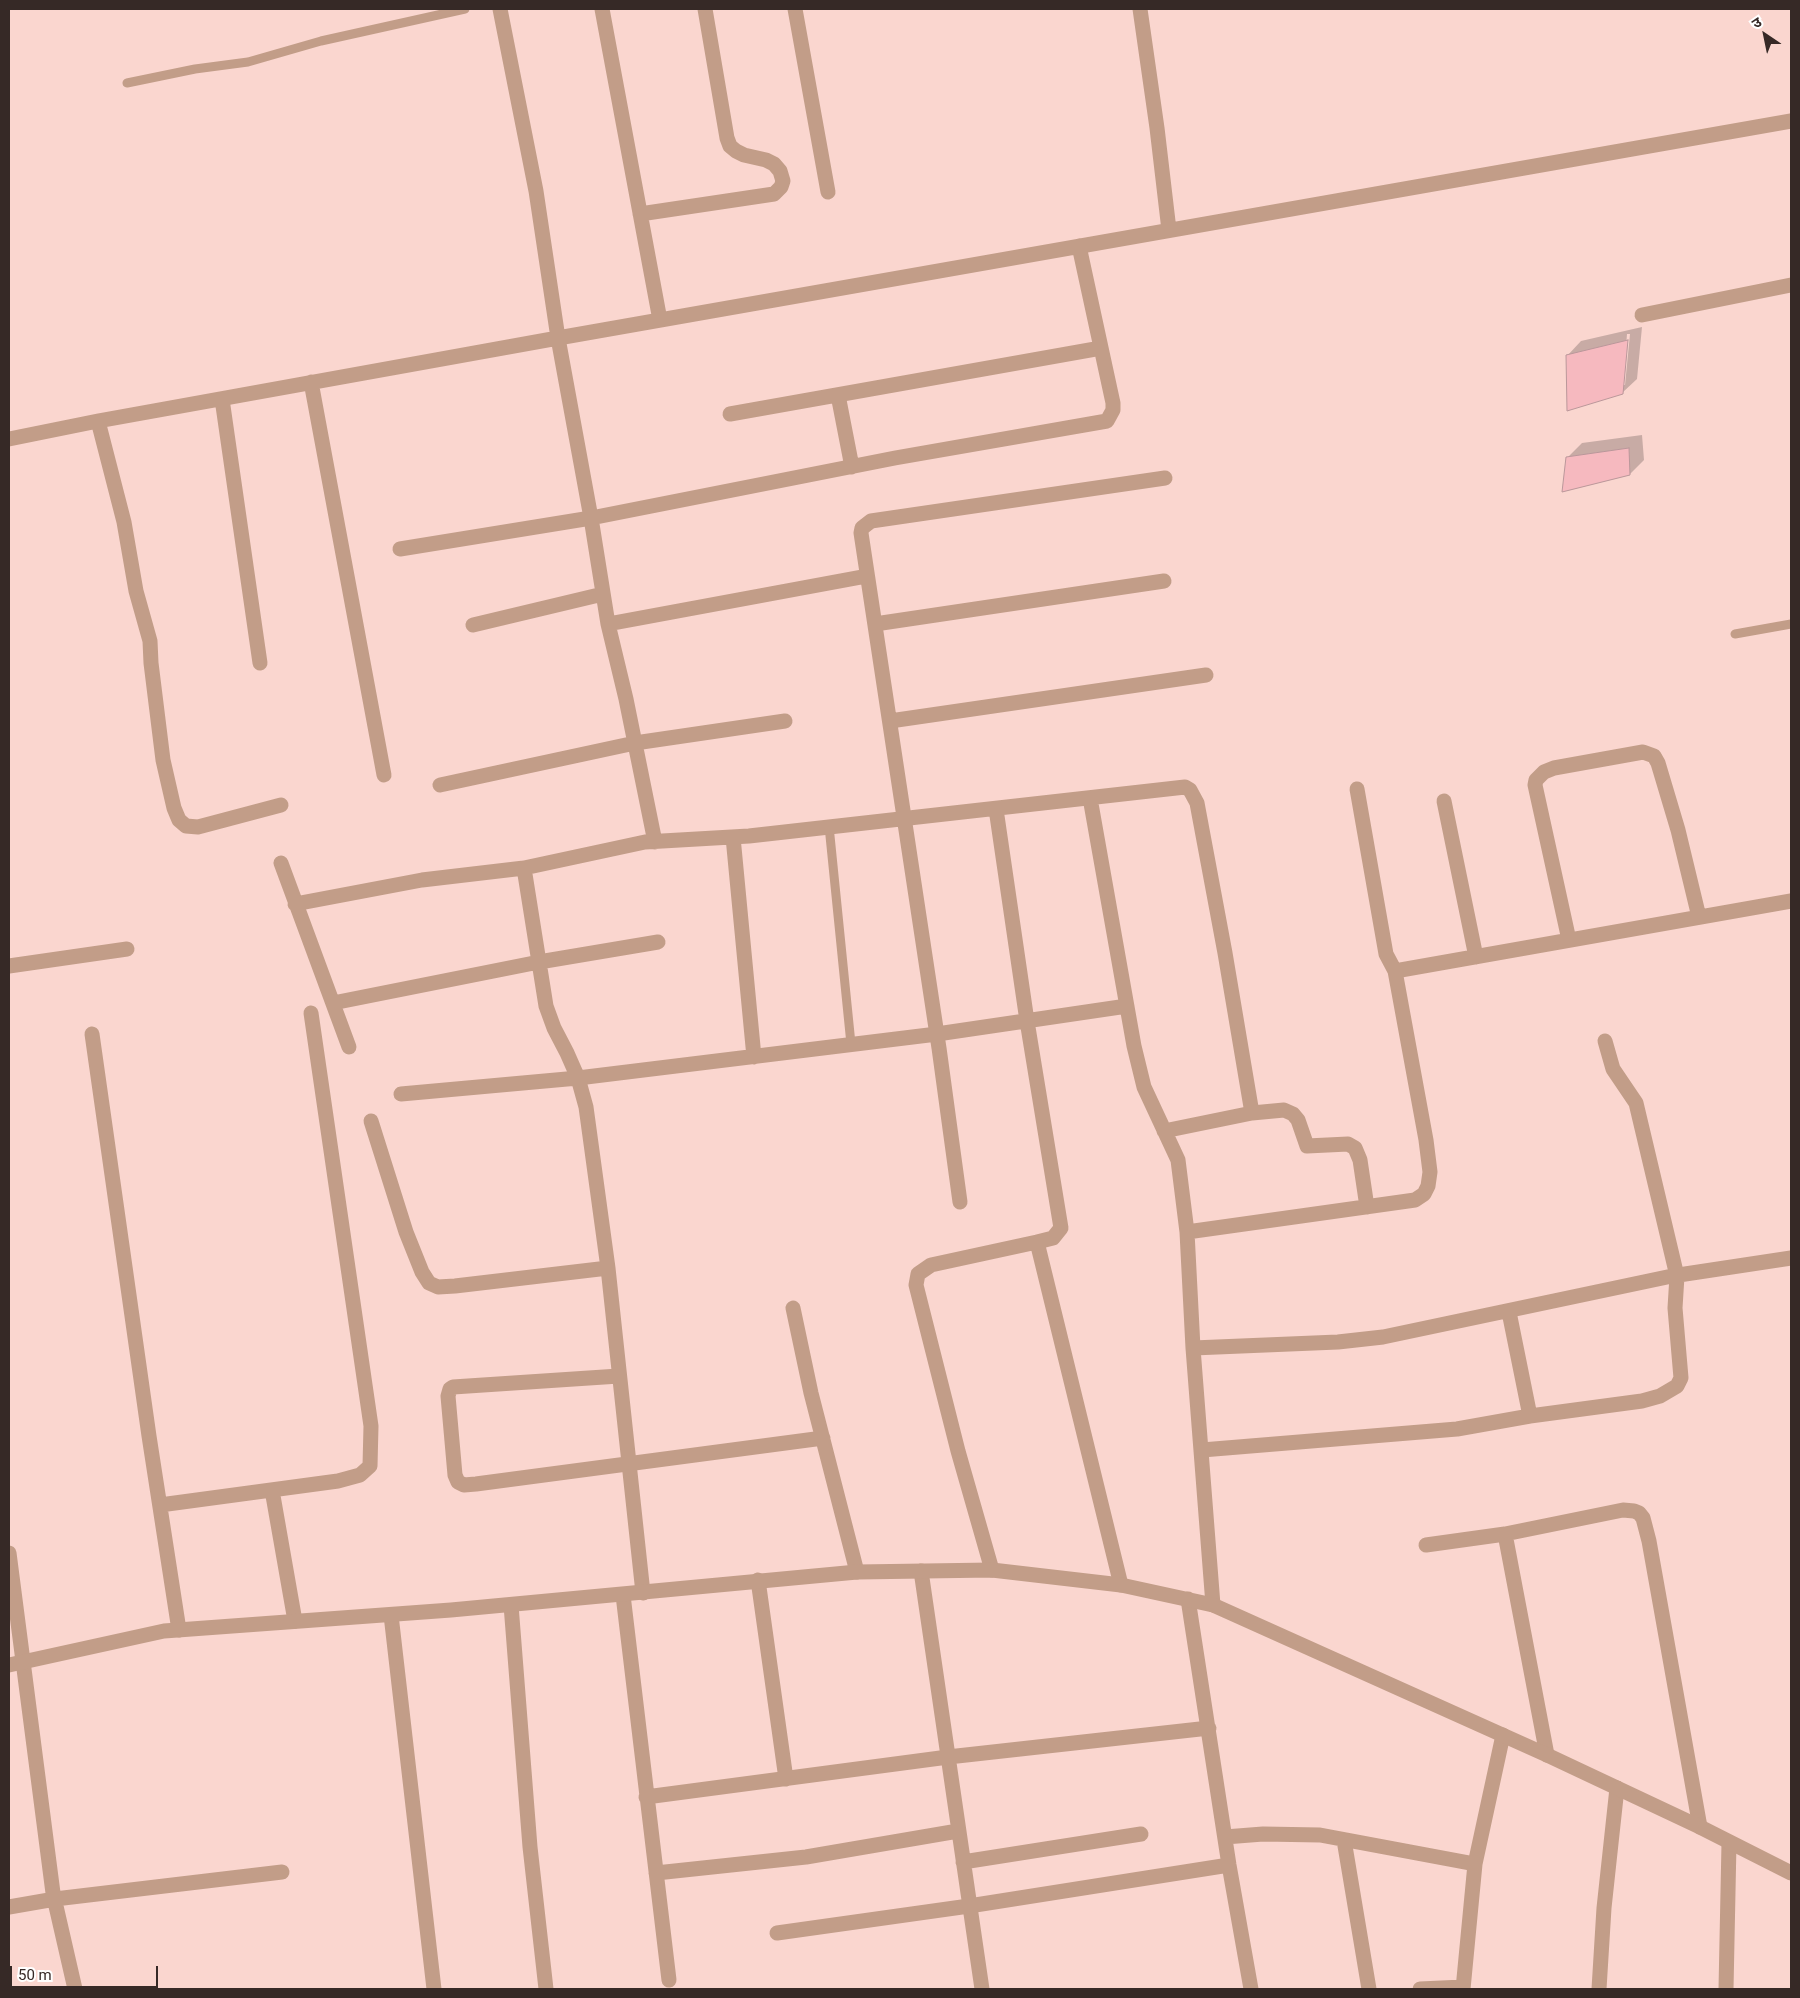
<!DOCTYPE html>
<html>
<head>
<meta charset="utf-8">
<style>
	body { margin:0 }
	#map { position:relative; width:1800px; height:1998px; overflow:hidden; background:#fad6cf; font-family:Roboto,"Noto Sans Devanagari",sans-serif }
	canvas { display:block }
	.frame { position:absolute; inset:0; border:10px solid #362926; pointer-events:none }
	.north { position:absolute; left:1740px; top:10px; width:50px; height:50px; -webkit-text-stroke:4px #fff; paint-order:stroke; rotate:326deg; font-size:14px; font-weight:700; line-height:20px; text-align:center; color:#362926 }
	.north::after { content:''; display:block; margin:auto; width:18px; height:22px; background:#362926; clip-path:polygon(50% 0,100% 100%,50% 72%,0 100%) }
	.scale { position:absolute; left:10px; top:1966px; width:148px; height:22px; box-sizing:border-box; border:2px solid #362926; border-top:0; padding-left:6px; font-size:15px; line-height:18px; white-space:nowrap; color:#362926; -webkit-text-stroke:4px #fff; paint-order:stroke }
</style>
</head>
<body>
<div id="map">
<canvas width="1800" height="1998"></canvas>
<div class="frame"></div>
<div class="north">उ</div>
<div class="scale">50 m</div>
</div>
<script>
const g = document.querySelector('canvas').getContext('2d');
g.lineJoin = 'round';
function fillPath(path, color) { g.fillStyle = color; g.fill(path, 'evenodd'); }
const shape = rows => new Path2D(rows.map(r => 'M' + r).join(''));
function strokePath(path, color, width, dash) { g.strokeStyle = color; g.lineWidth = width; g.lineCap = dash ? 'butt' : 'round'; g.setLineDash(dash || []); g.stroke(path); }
fillPath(shape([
	[1642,327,1637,379,1622,393,1567,356,1581,341],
	[1627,334,1630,334,1625,385,1623,385],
	[1642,435,1644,460,1630,474,1568,457,1582,443]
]), '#0003');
const building = shape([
	[1628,340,1623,394,1567,411,1566,355,1628,340],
	[1629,448,1630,475,1562,492,1566,457,1629,448]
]);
fillPath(building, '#f6b9bf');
strokePath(building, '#ba979a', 1);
strokePath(shape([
	[127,83,195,69,248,62,321,41,465,9],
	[1735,634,1791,624],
	[829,826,851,1044]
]), '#c29d88', 9);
strokePath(shape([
	[500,9,536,191,558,338,591,518,608,624,626,699,655,842],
	[602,9,660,320],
	[795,9,828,192],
	[1140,9,1157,128,1169,230],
	[640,214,774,194,781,187,783,181,780,171,774,164,766,160,744,155,736,151,730,146,727,138,705,9],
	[1642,315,1791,285],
	[311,382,384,775],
	[838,395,852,467],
	[222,399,260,663],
	[730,414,1101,348],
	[98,421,124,522,136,591,150,641,151,663,163,760,174,808,179,820,186,826,198,827,281,805],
	[9,439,98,421,558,338,1791,121],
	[400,549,591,518,895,458,1107,421,1113,410,1113,403,1079,246],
	[608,624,867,576],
	[875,624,1164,581],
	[473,625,603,594],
	[890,721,1206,675],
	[440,785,635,743,785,721],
	[1357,789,1386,954,1395,971],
	[1090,798,1134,1046,1144,1087,1178,1160,1187,1232],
	[1444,801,1476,957],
	[996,809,1027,1021,1061,1228,1053,1238,1037,1242,1121,1585],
	[733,837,754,1057],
	[281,863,349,1047],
	[524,868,546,1006,554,1028,567,1053,578,1078,586,1107,608,1268,643,1593],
	[295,904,422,880,524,868,645,842,749,836,1185,787,1190,790,1197,803,1225,953,1252,1113,1164,1131],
	[1569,940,1535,785,1536,780,1544,772,1554,768,1643,752,1654,756,1658,763,1678,830,1699,917],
	[9,966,127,949],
	[333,1003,539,962,658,942],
	[92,1034,149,1436,179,1630],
	[401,1094,578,1078,937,1034,1127,1006],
	[1252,1113,1284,1110,1293,1114,1298,1120,1307,1146,1348,1144,1355,1148,1360,1160,1367,1207],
	[371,1121,406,1232,422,1272,429,1283,438,1287,455,1286,608,1268],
	[960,1202,939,1048,861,533,862,528,871,521,1165,478],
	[793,1308,811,1393,857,1572],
	[1509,1312,1530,1416],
	[1193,1348,1338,1342,1383,1337,1672,1276,1791,1258],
	[619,1376,453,1387,450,1389,448,1396,455,1475,458,1482,464,1485,476,1484,823,1438],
	[1202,1450,1457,1429,1530,1416,1642,1401,1660,1396,1677,1386,1681,1378,1675,1308,1677,1276,1636,1103,1613,1069,1605,1041],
	[272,1490,295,1621],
	[160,1505,338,1481,360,1475,370,1466,371,1426,311,1013],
	[1505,1534,1547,1755],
	[1426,1545,1505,1534,1623,1510,1634,1511,1639,1513,1643,1518,1649,1541,1700,1827],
	[9,1553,53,1893,75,1989],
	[992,1570,958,1451,916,1285,918,1274,931,1265,1037,1242],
	[921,1571,982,1989],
	[758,1580,786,1779],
	[623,1595,669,1980],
	[1188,1599,1229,1865,1251,1989],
	[511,1605,530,1847,546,1989],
	[1213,1605,1193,1348,1187,1232,1415,1200,1424,1194,1428,1186,1430,1172,1426,1140,1395,971,1791,901],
	[391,1615,434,1989],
	[646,1797,948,1757,1209,1728],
	[1225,1837,1263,1834,1320,1835,1475,1864],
	[1344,1840,1369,1989],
	[963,1862,1141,1834],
	[656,1873,806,1857,958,1831],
	[9,1907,55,1899,282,1872],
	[777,1933,969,1906,1229,1865],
	[1420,1989,1463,1987],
	[1463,1989,1475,1864,1503,1735],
	[1599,1989,1604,1908,1617,1788],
	[1726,1989,1729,1843]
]), '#c29d88', 15);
strokePath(shape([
	[9,1665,164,1631,451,1610,857,1572,992,1570,1121,1585,1213,1605,1547,1755,1700,1827,1791,1873]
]), '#c29d88', 15);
</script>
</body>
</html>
